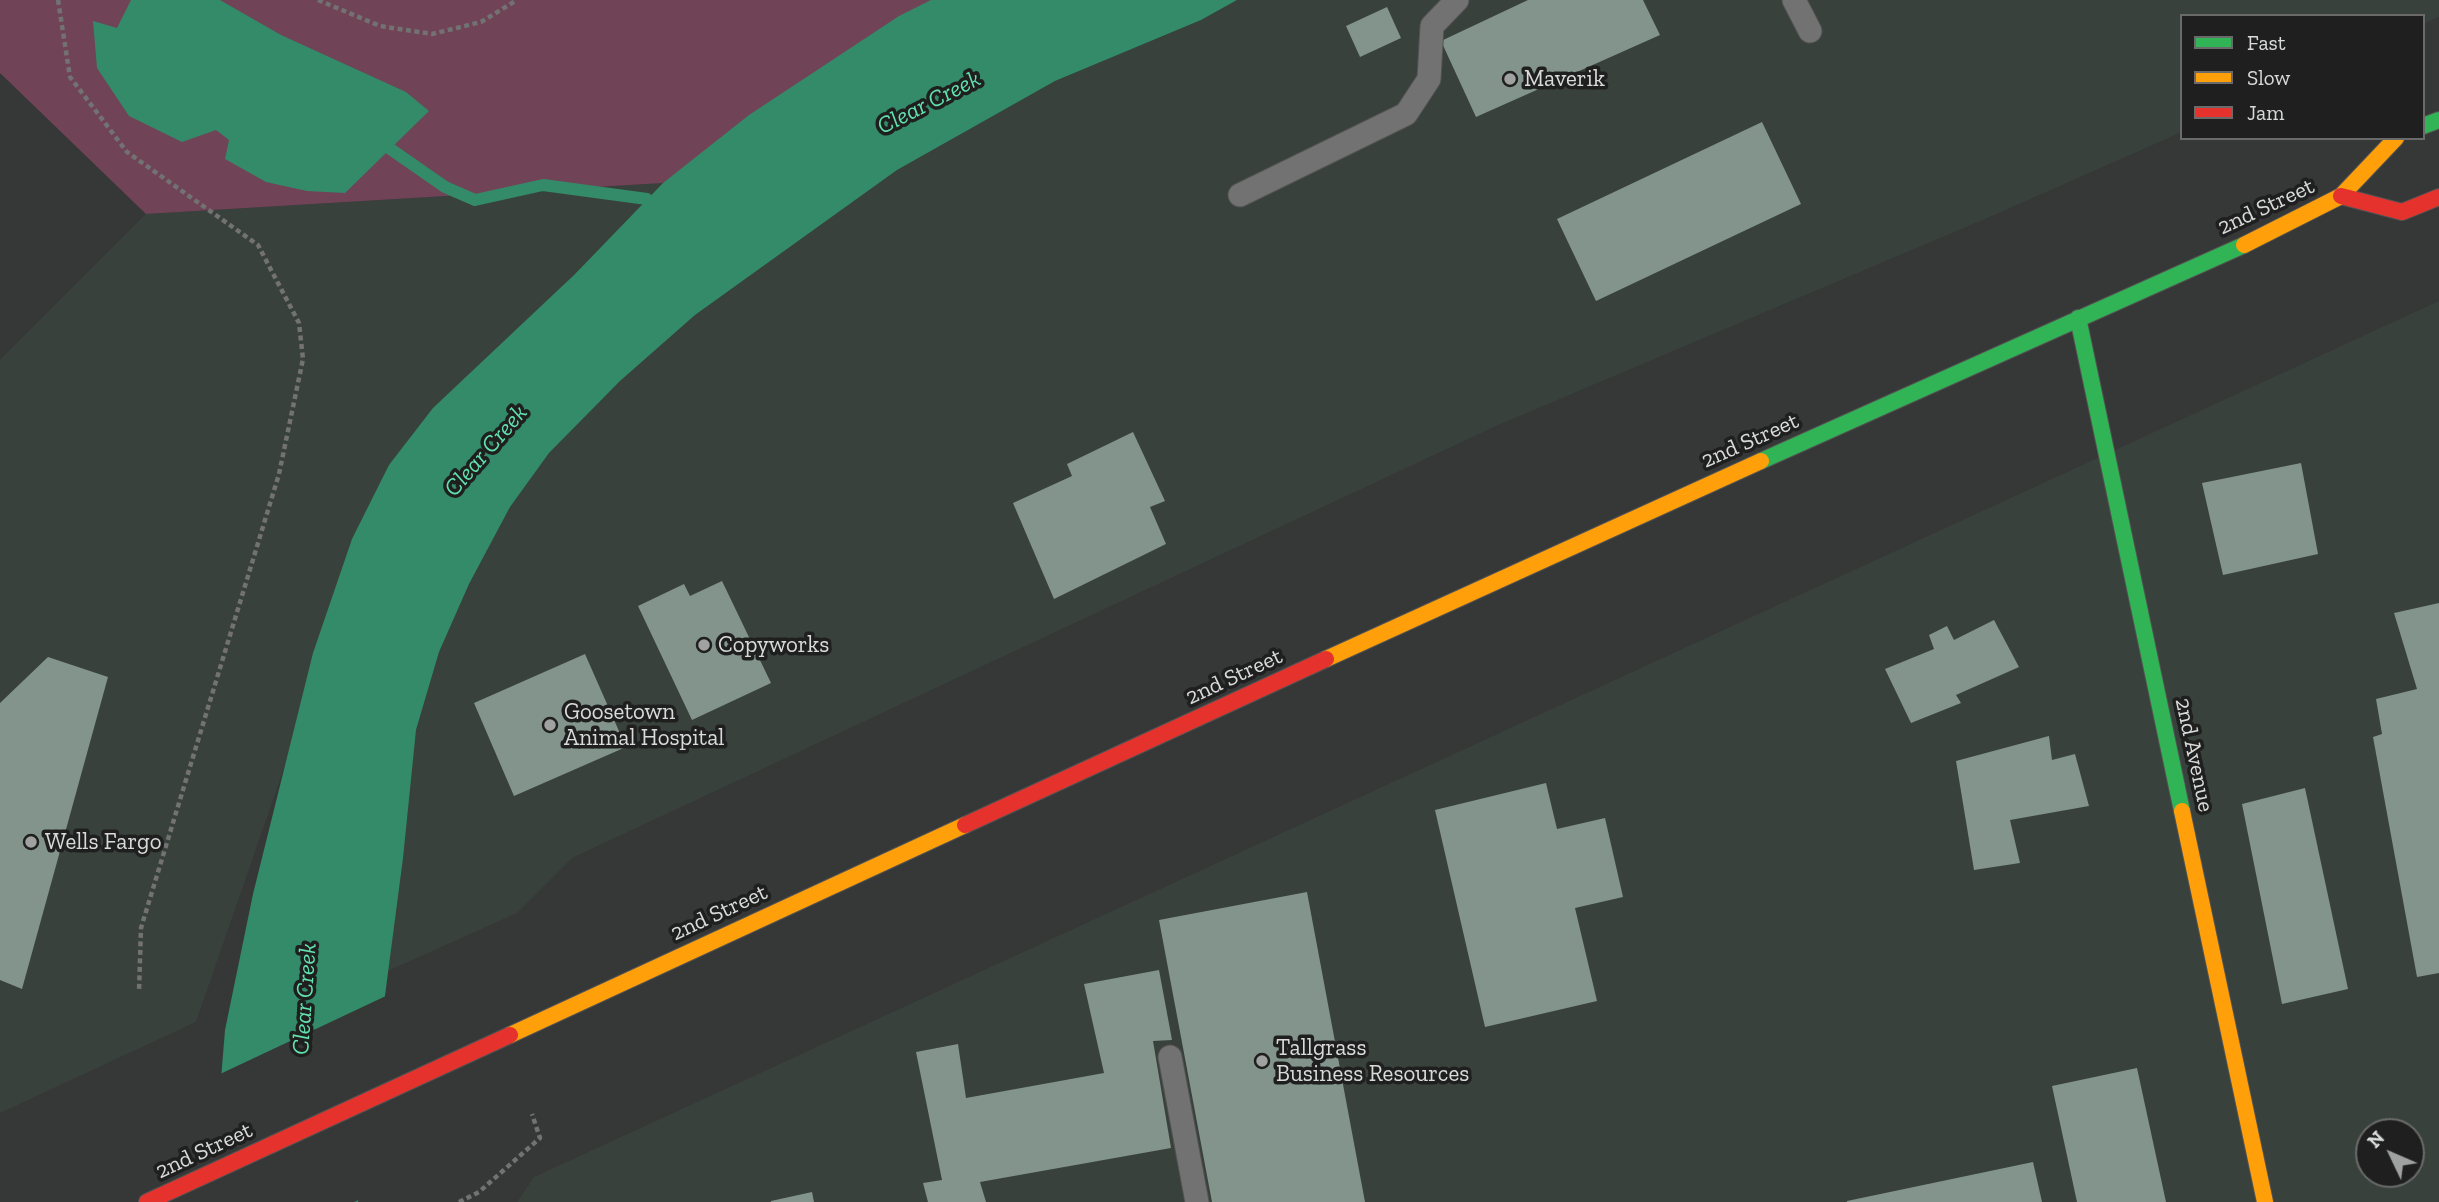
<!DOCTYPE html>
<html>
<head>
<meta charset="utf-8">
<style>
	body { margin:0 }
	#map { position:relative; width:2439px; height:1202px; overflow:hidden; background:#363737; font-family:"Zilla Slab",serif }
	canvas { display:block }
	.legend { position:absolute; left:2180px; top:14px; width:245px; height:126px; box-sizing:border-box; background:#1e1f1e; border:2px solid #696a69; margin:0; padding:9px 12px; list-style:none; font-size:21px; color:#d9dada }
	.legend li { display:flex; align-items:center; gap:14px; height:35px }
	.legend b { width:35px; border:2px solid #696a69 }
	.north { position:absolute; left:2355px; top:1118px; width:70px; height:70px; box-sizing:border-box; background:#1e1f1e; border:2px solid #696a69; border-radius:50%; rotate:314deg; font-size:19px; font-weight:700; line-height:28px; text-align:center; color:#d9dada }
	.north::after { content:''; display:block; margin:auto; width:24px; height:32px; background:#a0a1a1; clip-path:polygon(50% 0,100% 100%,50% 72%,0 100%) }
</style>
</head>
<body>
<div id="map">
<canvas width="2439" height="1202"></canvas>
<ul class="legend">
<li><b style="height:9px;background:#30b455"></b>Fast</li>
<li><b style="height:9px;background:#ff9f0a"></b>Slow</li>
<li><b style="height:9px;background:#e5322d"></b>Jam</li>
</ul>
<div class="north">N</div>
</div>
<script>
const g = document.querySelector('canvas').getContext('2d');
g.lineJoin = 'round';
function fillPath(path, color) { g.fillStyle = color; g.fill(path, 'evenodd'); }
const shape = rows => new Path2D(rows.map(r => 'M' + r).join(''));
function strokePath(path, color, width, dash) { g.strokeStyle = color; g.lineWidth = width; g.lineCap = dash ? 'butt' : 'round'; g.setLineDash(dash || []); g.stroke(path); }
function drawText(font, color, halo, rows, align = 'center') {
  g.font = font + ' "Zilla Slab",serif'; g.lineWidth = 7; g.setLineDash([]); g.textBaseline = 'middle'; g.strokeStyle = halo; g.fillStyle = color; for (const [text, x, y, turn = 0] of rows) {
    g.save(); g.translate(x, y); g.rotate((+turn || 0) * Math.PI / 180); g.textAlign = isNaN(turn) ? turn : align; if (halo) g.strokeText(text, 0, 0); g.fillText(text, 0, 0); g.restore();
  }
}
fillPath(shape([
	[1237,0,2439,0,2439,17,2423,24,2423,16,2182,16,2182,132,1985,219,1496,426,572,858,517,913,388,971,416,730,439,652,469,584,510,507,549,453,620,381,695,315,897,170,1055,81,1201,20],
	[663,183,389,465,196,1022,0,1113,0,360,146,214],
	[2439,301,2439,1202,517,1202,534,1177],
	[2369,1132,2411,1132,2411,1174,2369,1174]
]), '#39413c');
fillPath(shape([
	[0,0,958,0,663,183,146,214,0,73]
]), '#704357');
fillPath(shape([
	[131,0,220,0,281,35,406,92,429,111,345,193,307,191,266,182,225,159,229,140,216,130,182,142,129,116,97,68,93,21,117,28],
	[931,0,1237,0,1201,20,1055,81,897,170,695,315,620,381,549,453,510,507,469,584,439,652,416,730,403,858,358,1202,211,1202,225,1030,253,894,313,653,352,539,389,465,433,408,574,275,663,183,749,115,899,16]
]), '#338b69');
fillPath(shape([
	[388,995,361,1199,354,1202,207,1202,218,1075]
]), '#363737');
strokePath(shape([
	[389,148,445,187,475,200,543,185,647,199]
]), '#338b69', 12);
fillPath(shape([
	[1528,0,1643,0,1660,35,1476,117,1441,41],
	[1387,7,1401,38,1360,57,1346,26],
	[1762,122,1801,204,1596,301,1557,219],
	[1133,432,1165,501,1150,507,1166,544,1054,599,1013,503,1072,476,1067,464],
	[2301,463,2318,554,2223,575,2202,483],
	[722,581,771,683,692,720,638,606,684,584,690,596],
	[2439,603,2439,973,2417,977,2373,737,2382,734,2376,699,2417,689,2394,613],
	[1994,620,2019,667,1956,695,1961,703,1911,723,1885,669,1934,649,1929,635,1947,626,1954,640],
	[585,654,626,747,514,796,474,703],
	[48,657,108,677,22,989,0,980,0,703],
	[2049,736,2052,760,2075,754,2089,806,2010,820,2020,863,1974,870,1956,761],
	[1546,783,1557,829,1605,818,1623,897,1575,908,1597,1001,1485,1027,1435,810],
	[2305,788,2348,989,2282,1004,2242,804],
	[1307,892,1365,1202,1212,1202,1159,920],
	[1159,970,1172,1040,1153,1041,1171,1148,980,1182,986,1202,928,1202,923,1183,942,1180,916,1052,958,1044,966,1098,1104,1073,1084,984],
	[2137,1068,2166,1202,2077,1202,2052,1086],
	[2033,1162,2042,1202,1847,1202,1847,1201],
	[812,1192,814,1202,771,1202,771,1201]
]), '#82948c');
const lane = shape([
	[1794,0,1810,31],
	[1240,195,1406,114,1429,79,1432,26,1457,0],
	[1170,1057,1197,1202]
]);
const fast = shape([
	[2423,126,2439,120],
	[2078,318,2182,811],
	[1761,461,2244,245]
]);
const slow = shape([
	[2244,245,2341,196,2396,138],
	[1326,659,1761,461],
	[2182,811,2265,1202],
	[510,1035,965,825]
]);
const jam = shape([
	[2341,196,2402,212,2439,197],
	[965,825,1326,659],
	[147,1202,510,1035]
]);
strokePath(lane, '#535353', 25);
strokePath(fast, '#535353', 18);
strokePath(slow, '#535353', 18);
strokePath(jam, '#535353', 18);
strokePath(shape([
	[58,0,70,77,127,152,258,245,299,323,303,359,279,474,141,928,139,992],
	[318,0,380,26,432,34,481,22,517,0],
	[459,1202,479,1192,540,1138,532,1114]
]), '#727272', 4.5, [5, 3.5]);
strokePath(lane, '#727272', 23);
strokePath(fast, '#30b455', 16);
strokePath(slow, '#ff9f0a', 16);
strokePath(jam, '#e5322d', 16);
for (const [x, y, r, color] of [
	[1510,79,7,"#a0a1a1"],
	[704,645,7,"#a0a1a1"],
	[550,725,7,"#a0a1a1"],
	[31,842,7,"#a0a1a1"],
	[1262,1061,7,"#a0a1a1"]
]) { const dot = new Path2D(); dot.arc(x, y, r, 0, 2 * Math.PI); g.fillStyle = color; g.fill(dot); strokePath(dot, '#1e1f1e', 2.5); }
drawText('23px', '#d9dada', '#1e1f1e', [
	["Maverik",1524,79],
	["Copyworks",718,645],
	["Goosetown",564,712],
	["Animal Hospital",564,738],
	["Wells Fargo",45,842],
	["Tallgrass",1276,1048],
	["Business Resources",1276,1074]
], 'left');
drawText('23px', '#d9dada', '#1e1f1e', [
	["2nd Street",2266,207,-25],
	["2nd Street",1750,441,-24],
	["2nd Street",1234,677,-25],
	["2nd Avenue",2194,755,78],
	["2nd Street",719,913,-25],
	["2nd Street",204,1151,-25]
]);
drawText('italic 24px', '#61e2ae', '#1e1f1e', [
	["Clear Creek",929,103,-27],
	["Clear Creek",486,451,-49],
	["Clear Creek",305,999,-86]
]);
</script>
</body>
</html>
